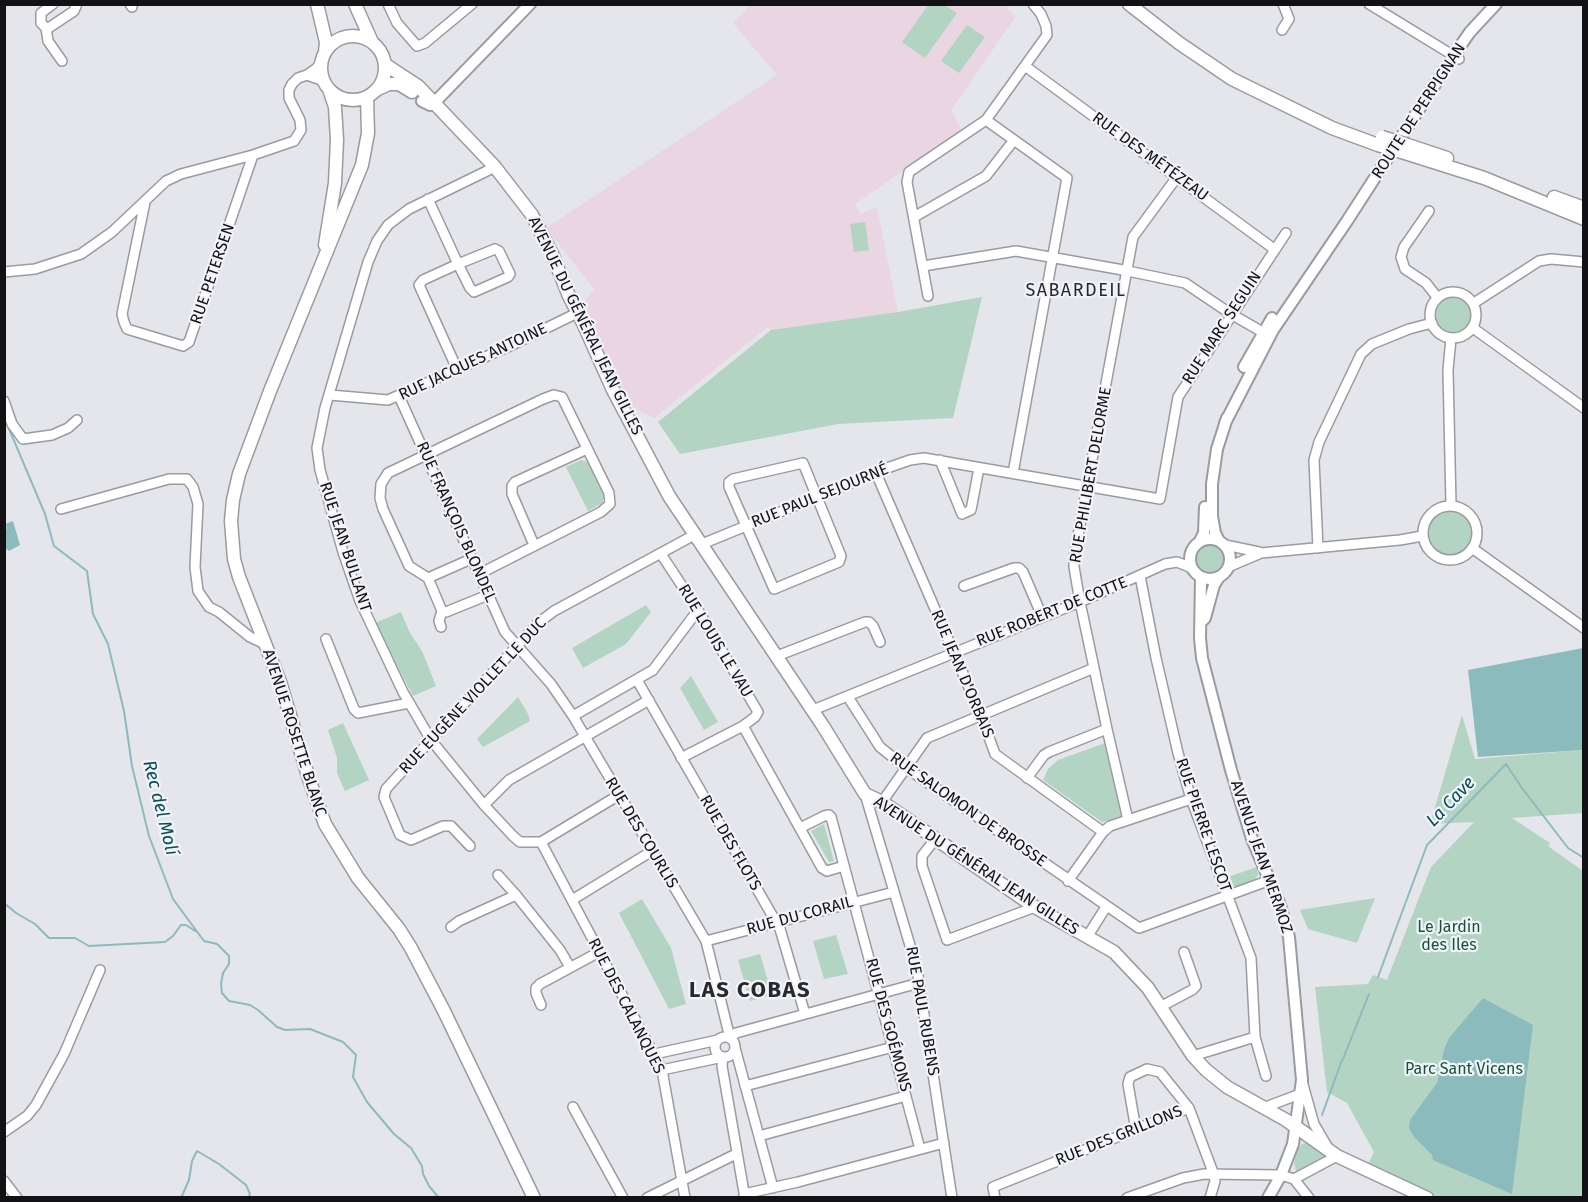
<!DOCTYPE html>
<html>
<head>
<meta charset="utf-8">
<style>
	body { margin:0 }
	#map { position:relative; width:1588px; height:1202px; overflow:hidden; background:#e4e6eb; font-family:"Fira Sans",sans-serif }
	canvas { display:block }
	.frame { position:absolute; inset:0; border:6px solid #121214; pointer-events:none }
</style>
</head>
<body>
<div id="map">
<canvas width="1588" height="1202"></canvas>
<div class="frame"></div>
</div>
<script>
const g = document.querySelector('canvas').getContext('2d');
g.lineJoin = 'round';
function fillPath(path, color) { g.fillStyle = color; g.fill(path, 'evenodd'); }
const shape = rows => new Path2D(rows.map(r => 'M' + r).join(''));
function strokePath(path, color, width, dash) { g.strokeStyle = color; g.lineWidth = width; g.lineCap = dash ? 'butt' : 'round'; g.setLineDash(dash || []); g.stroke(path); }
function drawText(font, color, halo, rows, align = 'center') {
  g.font = font + ' "Fira Sans",sans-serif'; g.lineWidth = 4.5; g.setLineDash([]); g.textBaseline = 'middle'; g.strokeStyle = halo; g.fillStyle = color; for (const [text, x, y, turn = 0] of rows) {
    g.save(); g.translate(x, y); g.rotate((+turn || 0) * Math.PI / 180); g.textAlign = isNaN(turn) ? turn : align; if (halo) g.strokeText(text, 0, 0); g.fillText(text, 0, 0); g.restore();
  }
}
fillPath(shape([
	[1008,4,1008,10,1016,16,951,110,962,130,855,204,860,214,877,207,898,312,771,330,768,327,654,418,621,401,582,305,594,289,546,228,777,75,733,23,750,5]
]), '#ead5e3');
fillPath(shape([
	[929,4,944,5,957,13,925,58,902,42],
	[967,25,985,37,959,73,941,61],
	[865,222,869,250,854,252,850,224],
	'1434 315a19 19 0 1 1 38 0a19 19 0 1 1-38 0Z',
	[982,297,953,418,838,424,680,454,658,422,771,330,898,312],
	[581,460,587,462,604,496,602,503,588,511,566,467],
	'1423 533a27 27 0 1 1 54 0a27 27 0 1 1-54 0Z',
	'1193 559a16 16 0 1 1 32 0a16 16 0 1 1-32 0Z',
	[646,605,651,612,626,644,583,668,572,648],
	[401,612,409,631,423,653,436,686,413,696,375,623],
	[691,676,718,722,704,730,680,688],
	[518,697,528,714,530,721,483,747,477,739],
	[1462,715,1475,759,1583,750,1583,813,1512,818,1550,843,1548,846,1583,871,1583,1197,1437,1197,1367,1166,1374,1152,1347,1103,1327,1092,1315,987,1368,984,1373,975,1387,980,1431,867,1474,822,1430,824],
	[343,723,369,780,345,791,337,773,337,758,328,730],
	[1105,743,1121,816,1102,822,1043,780,1048,769,1058,760],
	[824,824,834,861,829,862,811,831],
	[1257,867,1258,875,1254,880,1240,887,1231,886,1225,878],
	[1375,898,1357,943,1308,929,1300,910],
	[642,899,671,948,686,1004,669,1009,619,913],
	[836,935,848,974,824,979,813,941],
	[760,954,772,995,750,1001,738,960],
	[1306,1143,1331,1156,1317,1161,1301,1171,1296,1171,1294,1163,1298,1149,1302,1144]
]), '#b3d4c2');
fillPath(shape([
	[13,521,20,545,9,551,5,548,5,530,7,528,5,524],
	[1583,648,1583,750,1478,757,1468,670],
	[1483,998,1533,1025,1512,1194,1433,1160,1432,1155,1414,1137,1409,1128,1410,1120,1437,1083,1444,1050,1449,1038]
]), '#8cbbbe');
strokePath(shape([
	[4,417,45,514,54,546,87,571,93,614,108,644,124,711,132,766,149,836,173,899,204,941,217,944,229,956,229,964,223,973,221,984,222,993,229,1001,250,1005,258,1010,277,1027,285,1030,310,1029,343,1042,356,1055,353,1077,367,1102,394,1134,411,1148,422,1166,423,1174,429,1186,439,1198],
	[4,903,16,913,35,924,49,938,75,938,89,946,165,942,173,936,181,925,186,925,195,931],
	[1378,977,1427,845,1506,764,1522,788,1568,848,1584,858],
	[1343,1059,1369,994],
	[1322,1115,1342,1060],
	[181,1198,189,1180,192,1161,197,1151,219,1164,246,1185,250,1194,248,1198]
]), '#8cbbbe', 2);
const minor = shape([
	[53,4,41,13,41,23,47,29,74,11,77,4],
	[130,4,132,7],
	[388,4,397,23,417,46,425,43,472,4],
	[1369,4,1459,59],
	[46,28,48,41,62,61],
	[1282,30,1289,19,1283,4],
	[322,60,317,68,307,75,324,81],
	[1025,66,1274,249],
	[986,120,1067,178,1013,473],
	[495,167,409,209,388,225,377,241,368,262,325,408,317,448,320,470,343,552,360,601,403,692,431,740,484,805,513,836,520,842,541,842,619,795],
	[428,199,458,264,423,280,419,285,457,369],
	[145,202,122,314,124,322,127,329,183,346,189,342,253,155],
	[1429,211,1404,247,1401,257,1405,269,1426,283,1437,297],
	[914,217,986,176,1014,140],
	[495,249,499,251,510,274,508,277,474,292,470,288,458,264,495,249],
	[923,266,1016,251,1123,270,1185,283,1231,314,1266,334],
	[4,272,35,269,81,254,112,232,166,181,181,174,253,155,294,141,301,130,300,120,289,98,289,90,292,84,298,78,307,75],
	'1430 315a23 23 0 1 1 46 0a23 23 0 1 1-46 0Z',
	[928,296,907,182,909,172,986,120,1047,35,1046,26,1041,14,1033,4],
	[1474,303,1539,261,1551,259,1584,262],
	[1473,328,1584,408],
	[1451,338,1448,370,1451,505],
	[330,395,388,400,512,345,577,313],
	[399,396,505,632,551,684,573,716,706,941,730,1038,736,1033,919,983],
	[4,401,12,424,23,439,52,435,68,428,77,420],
	[940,460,962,514,971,510,979,468],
	[803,463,841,556,839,562,774,589,729,487,729,482,733,479,803,463],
	[876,473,981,715,995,754,1103,832],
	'1423 533a27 27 0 1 1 54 0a27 27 0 1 1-54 0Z',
	[61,509,169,479,187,479,193,487,198,504,195,567,198,591,209,607,219,612,250,637,265,644],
	[702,544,890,467,910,460,924,458,1160,499,1178,397,1286,233],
	[534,545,512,494,512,486,515,482,587,449],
	[1225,545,1259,552],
	[1318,548,1314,460,1319,442,1361,354,1372,344,1409,329,1432,323],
	[1472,548,1584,628],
	[661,554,698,610,758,712,755,717,743,726,681,758],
	[471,559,428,578,442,611,446,612,488,595],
	[1228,567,1261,553,1400,540,1422,536],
	[1140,576,1156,658,1178,753,1191,799,1251,958,1255,1037,1266,1076],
	[428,578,409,566,383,509,380,498,381,484,388,473,543,399,554,395,562,397,609,493,610,504,601,512,479,574],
	[964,586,1014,568,1019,568,1023,572,1042,616],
	[441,627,439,621,442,611],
	[326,639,354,709,358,713,409,703],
	[777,656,865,622,869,622,873,626,880,642],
	[637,680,780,929,805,1014],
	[848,697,880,747,905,767,1139,928,1270,880],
	[813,710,1080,602,1165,564,1177,562,1192,568],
	[573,716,653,670,698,610],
	[743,726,822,868,827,871,844,866],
	[1027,778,1044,755,1049,752,1107,729],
	[865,794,917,969,952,1198],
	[882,802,927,738,1094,668],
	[484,805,509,780,649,700],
	[1128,820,1107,729,1080,602,1074,567,1074,557,1133,237,1177,177],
	[800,828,824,816,829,815,831,817,920,1149],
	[936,838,922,856,922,866,947,940,1035,907],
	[541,842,662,1070,685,1198],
	[470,846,451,826,443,826,411,840,400,835,384,797,386,789,537,624,554,611,696,534],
	[498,875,516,895,560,950,570,967],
	[1068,881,1103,832,1110,826,1191,799],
	[572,900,652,851],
	[451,927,459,921,516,895],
	[1087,937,1106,907],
	[706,941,894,892],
	[541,1005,536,993,536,988,540,984,599,952],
	[1160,1007,1192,990,1196,986,1184,952],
	'715 1047a10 10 0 1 1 20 0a10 10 0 1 1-20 0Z',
	[735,1048,773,1188],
	[655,1056,659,1053,718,1040],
	[1193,1056,1255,1037],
	[662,1070,723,1057,722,1066,745,1198],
	[1302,1081,1314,1124,1328,1148],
	[745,1086,893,1047],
	[573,1107,623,1198],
	[1263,1108,1300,1094],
	[1136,1130,1128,1084,1130,1077,1147,1069,1160,1072,1189,1108],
	[4,1132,27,1116,36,1105,64,1054,100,970],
	[759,1136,906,1096],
	[1294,1179,1337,1156],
	[4,1181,17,1198],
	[744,1194,798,1182,944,1143],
	[647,1198,736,1154],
	[995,1198,993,1187,1189,1108,1214,1175,1215,1181,1210,1198],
	[1127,1198,1183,1178,1204,1174,1281,1175,1294,1179,1309,1198]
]);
const tertiary = shape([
	[422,101,430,105,434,103,530,4],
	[1244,367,1272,318],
	[1225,423,1273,330,1347,221,1454,55,1470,32,1496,4],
	'1190 559a20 20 0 1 1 40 0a20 20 0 1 1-40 0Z',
	[1200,541,1204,533,1205,507],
	[1219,541,1215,533,1212,516,1212,484,1217,449,1227,418],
	[1201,577,1200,638,1202,658,1231,770,1252,839,1280,905,1289,937,1302,1080,1293,1144,1281,1175,1268,1198],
	[1202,621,1205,618,1214,585,1219,577]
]);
const secondary = shape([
	[317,4,326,42,325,52],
	[355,4,372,42],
	[1129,4,1179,43,1232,79,1332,128,1378,145],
	'321 68a32 32 0 1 1 64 0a32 32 0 1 1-64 0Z',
	[386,65,418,86,495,167,532,215,553,256,569,296,583,323,613,390,669,496,823,726,865,794,882,802,1035,907,1114,952,1148,988,1193,1056,1206,1070,1227,1087,1286,1120,1337,1156,1427,1198],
	[378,89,389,84,399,84,412,92],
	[367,97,368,133,362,165,270,391,239,474,233,500,231,521,234,559,239,577,280,682,309,779,325,824,358,878,399,929,411,948,444,1011,534,1198],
	[1408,145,1447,158],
	[1405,153,1484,178,1584,219],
	[1554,197,1584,208],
	[325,245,335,183,337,140,335,107,329,89]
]);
strokePath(minor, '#9a9ba0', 12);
strokePath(tertiary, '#9a9ba0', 14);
strokePath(secondary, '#9a9ba0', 15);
strokePath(minor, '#fff', 9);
strokePath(tertiary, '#fff', 10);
strokePath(secondary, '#fff', 12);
const secondaryBridge = shape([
	[1382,137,1408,145],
	[1378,145,1405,153]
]);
strokePath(secondaryBridge, '#9a9ba0', 15, []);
strokePath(secondaryBridge, '#fff', 12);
drawText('16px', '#121214', '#f2f3f8', [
	["ROUTE DE PERPIGNAN",1419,111,-57],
	["RUE DES MÉTÉZEAU",1150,157,36],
	["RUE PETERSEN",213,274,-71],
	["AVENUE DU GÉNÉRAL JEAN GILLES",585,326,64],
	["RUE MARC SEGUIN",1222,328,-57],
	["RUE JACQUES ANTOINE",473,362,-25],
	["RUE PHILIBERT DELORME",1091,475,-80],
	["RUE PAUL SEJOURNÉ",820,496,-22],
	["RUE FRANÇOIS BLONDEL",456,522,66],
	["RUE JEAN BULLANT",345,547,72],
	["RUE ROBERT DE COTTE",1052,612,-22],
	["RUE LOUIS LE VAU",715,641,59],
	["RUE JEAN D'ORBAIS",962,674,67],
	["RUE EUGÈNE VIOLLET LE DUC",473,696,-47],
	["AVENUE ROSETTE BLANC",294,733,72],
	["RUE SALOMON DE BROSSE",968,810,35],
	["RUE PIERRE LESCOT",1203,825,71],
	["RUE DES COURLIS",641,833,59],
	["RUE DES FLOTS",730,843,60],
	["AVENUE JEAN MERMOZ",1261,857,71],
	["AVENUE DU GÉNÉRAL JEAN GILLES",976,866,33],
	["RUE DU CORAIL",800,916,-15],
	["RUE DES CALANQUES",626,1006,63],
	["RUE PAUL RUBENS",922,1011,80],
	["RUE DES GOÉMONS",888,1025,75],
	["RUE DES GRILLONS",1119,1136,-22]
]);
drawText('16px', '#125439', '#f2f3f8', [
	["Le Jardin",1449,928],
	["des Iles",1449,946],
	["Parc Sant Vicens",1464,1070]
]);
g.letterSpacing = '1.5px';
drawText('18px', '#28292d', '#f2f3f8', [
	["SABARDEIL",1076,291]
]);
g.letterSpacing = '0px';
drawText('italic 18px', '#054e52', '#f2f3f8', [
	["La Cave",1451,802,-46],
	["Rec del Molí",160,808,76]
]);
g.letterSpacing = '1.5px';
drawText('bold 22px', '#28292d', '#f2f3f8', [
	["LAS COBAS",750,991]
]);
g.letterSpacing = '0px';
</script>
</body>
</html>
